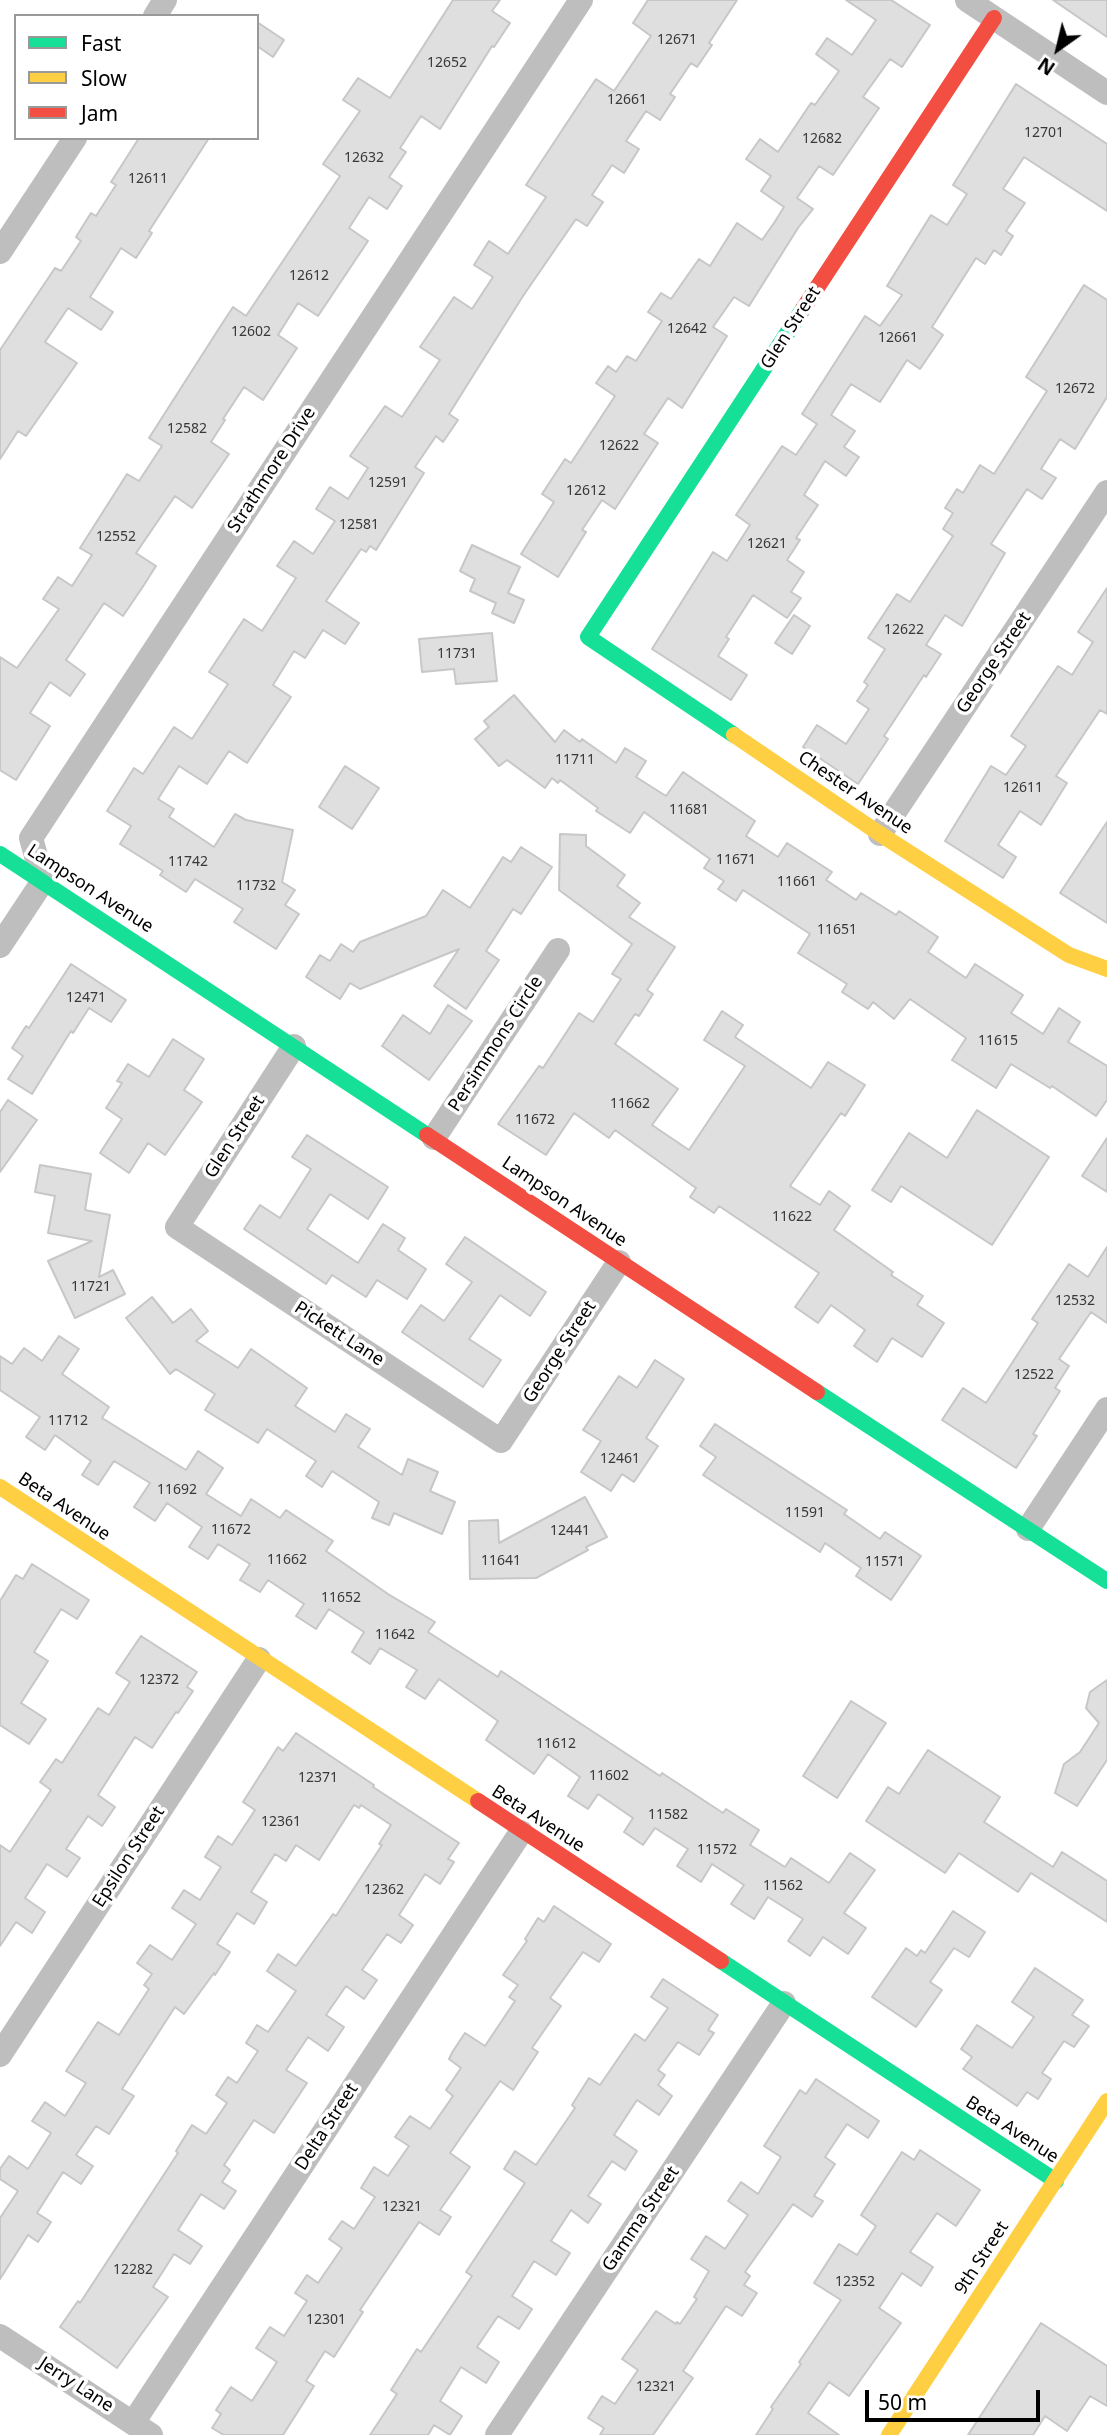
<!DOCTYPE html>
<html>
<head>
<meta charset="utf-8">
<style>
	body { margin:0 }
	#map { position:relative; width:1107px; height:2435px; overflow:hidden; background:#fff; font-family:"Noto Sans",sans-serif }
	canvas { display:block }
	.legend { position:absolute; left:14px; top:14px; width:245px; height:126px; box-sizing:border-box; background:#fff; border:2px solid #999; margin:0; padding:9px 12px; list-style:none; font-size:21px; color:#000 }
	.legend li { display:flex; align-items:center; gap:14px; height:35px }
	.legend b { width:35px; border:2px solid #999 }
	.north { position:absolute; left:1023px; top:14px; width:70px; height:70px; -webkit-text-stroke:5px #fff; paint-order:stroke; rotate:214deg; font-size:19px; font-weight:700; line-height:28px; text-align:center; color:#000 }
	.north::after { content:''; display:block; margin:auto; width:24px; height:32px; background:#000; clip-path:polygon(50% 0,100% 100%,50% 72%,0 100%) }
	.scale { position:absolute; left:865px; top:2390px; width:175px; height:32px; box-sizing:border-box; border:4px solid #000; border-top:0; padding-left:9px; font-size:21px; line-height:24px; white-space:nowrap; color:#000; -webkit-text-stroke:5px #fff; paint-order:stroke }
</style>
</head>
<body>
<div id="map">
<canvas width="1107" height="2435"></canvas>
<ul class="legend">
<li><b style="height:9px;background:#16e098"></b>Fast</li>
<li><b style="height:9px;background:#ffcf43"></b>Slow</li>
<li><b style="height:9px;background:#f24e42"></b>Jam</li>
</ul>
<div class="north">N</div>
<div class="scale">50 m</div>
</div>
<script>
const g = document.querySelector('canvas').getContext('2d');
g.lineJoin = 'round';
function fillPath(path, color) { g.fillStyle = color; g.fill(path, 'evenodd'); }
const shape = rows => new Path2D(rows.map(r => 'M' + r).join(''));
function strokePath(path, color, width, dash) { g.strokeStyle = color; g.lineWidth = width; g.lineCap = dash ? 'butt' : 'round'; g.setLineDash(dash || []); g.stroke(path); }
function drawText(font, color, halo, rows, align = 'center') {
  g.font = font + ' "Noto Sans",sans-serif'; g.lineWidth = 7; g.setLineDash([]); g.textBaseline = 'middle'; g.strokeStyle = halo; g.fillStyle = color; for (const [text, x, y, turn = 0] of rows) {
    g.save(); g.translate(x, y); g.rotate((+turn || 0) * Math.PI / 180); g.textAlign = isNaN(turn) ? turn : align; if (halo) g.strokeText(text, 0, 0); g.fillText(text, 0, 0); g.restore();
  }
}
const building = shape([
	[453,0,500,0,492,11,510,23,494,47,492,46,440,129,421,116,400,148,406,152,389,177,402,186,387,209,369,197,349,228,368,241,318,316,298,303,278,335,297,348,263,400,244,387,223,419,225,420,211,442,229,454,192,508,175,496,136,553,156,566,142,588,123,616,104,603,66,660,85,674,70,696,50,682,30,713,50,726,16,780,0,770,0,657,17,668,59,609,43,599,58,577,72,586,92,555,80,548,127,474,139,481,162,446,149,438,218,330,233,307,246,316,340,176,323,164,360,111,343,100,358,78,390,98,453,0],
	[648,0,737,0,709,43,712,45,697,67,691,63,670,94,675,97,660,120,646,111,626,141,639,149,624,173,612,165,592,195,603,202,587,226,576,219,523,296,449,414,458,420,443,442,436,436,415,467,424,473,376,550,370,546,366,552,361,549,326,601,359,623,345,644,323,630,305,658,294,651,273,685,291,697,247,763,229,751,207,784,179,766,158,799,174,809,169,817,214,847,235,814,246,820,293,830,282,882,295,890,285,905,299,914,276,949,234,922,243,909,195,879,186,892,160,875,163,871,120,844,131,826,107,811,134,768,143,774,174,727,192,739,228,684,209,672,244,619,262,631,296,578,277,566,294,541,313,554,335,521,316,509,330,487,348,499,368,468,350,456,385,406,402,417,440,360,420,347,454,297,472,309,493,277,474,265,489,241,508,254,546,197,526,185,576,109,596,79,614,91,651,36,633,23,648,0],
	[846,0,891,0,930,25,902,67,890,59,863,97,879,108,833,175,819,166,797,198,813,209,798,228,749,306,734,297,713,327,727,336,695,387,682,408,668,398,644,434,658,443,615,509,602,500,582,530,586,532,558,577,521,554,554,502,542,494,565,459,571,463,615,396,596,383,608,366,616,372,627,356,636,361,662,321,648,312,661,293,671,299,699,259,710,266,737,223,762,240,774,223,784,207,761,191,771,176,746,159,760,139,778,152,811,103,815,105,839,71,816,54,827,38,852,55,876,20,846,0],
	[1053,0,1107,0,1107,37,1053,0],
	[257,22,284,40,273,57,257,46,257,22],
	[1016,84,1107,144,1107,211,1024,157,1003,189,1025,203,1006,231,1013,236,1001,255,994,250,985,264,976,258,932,327,943,335,920,369,907,360,880,402,851,384,831,415,855,431,844,447,859,457,846,476,825,461,804,495,818,505,796,538,800,540,787,560,804,572,791,592,801,598,787,618,753,595,726,637,729,639,718,656,747,675,731,700,652,649,713,552,727,561,750,525,736,515,782,446,796,455,817,424,802,414,865,316,880,326,902,295,887,286,931,215,947,225,967,194,953,185,1016,84],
	[139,138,209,138,149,231,152,233,136,258,121,248,90,297,113,312,101,330,68,308,45,342,77,363,26,436,18,431,0,459,0,350,55,268,61,271,81,241,76,237,91,213,96,216,116,185,111,182,139,138],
	[1084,285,1107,300,1107,397,1075,449,1060,439,1041,469,1056,478,1042,499,1027,489,991,544,1005,553,962,626,945,615,926,645,941,654,926,677,924,675,884,736,888,739,858,784,803,747,817,725,846,744,869,709,857,701,868,685,864,682,885,649,868,638,897,594,910,602,953,536,943,529,953,513,945,508,957,489,963,493,980,465,994,474,1047,391,1026,377,1084,285],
	[472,545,520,567,508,593,524,600,514,623,492,613,496,603,470,591,475,579,460,571,472,545],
	[1107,588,1107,714,1100,710,1056,776,1067,783,1041,825,1020,811,998,845,1016,857,1003,878,945,841,991,766,1006,775,1026,746,1011,736,1058,666,1072,675,1093,642,1078,632,1107,588],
	[794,615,810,626,792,654,775,643,794,615],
	[492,633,497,681,456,684,454,669,422,672,419,639,492,633],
	[514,695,555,742,564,730,580,742,582,739,616,763,625,748,646,761,636,777,666,796,683,772,755,821,746,836,778,857,787,843,832,872,826,880,856,900,861,893,896,915,899,911,938,937,928,952,966,978,975,964,1023,995,1011,1013,1043,1034,1059,1008,1080,1022,1068,1042,1107,1066,1107,1100,1096,1116,1052,1086,1050,1088,1011,1064,996,1088,952,1060,966,1038,910,999,894,1019,873,1002,868,1009,842,992,847,984,798,953,810,934,743,890,736,901,718,889,724,881,704,868,710,859,644,812,630,833,596,811,598,808,560,780,558,783,552,778,545,788,507,760,499,766,475,739,489,727,484,721,514,695],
	[345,766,379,788,352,829,319,807,345,766],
	[1107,822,1107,923,1060,893,1107,822],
	[560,834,586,835,586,846,625,875,617,886,640,903,629,917,675,947,647,990,653,994,639,1016,635,1014,615,1044,678,1089,652,1125,689,1150,745,1066,704,1040,722,1011,743,1025,735,1037,811,1088,828,1062,865,1085,845,1116,841,1113,790,1186,820,1205,829,1191,850,1206,834,1230,893,1272,891,1275,923,1296,917,1305,944,1323,922,1357,892,1338,877,1362,854,1346,865,1330,831,1305,818,1323,795,1307,819,1273,719,1206,714,1213,690,1197,696,1188,615,1130,609,1138,574,1113,546,1155,498,1124,539,1066,543,1068,579,1013,593,1022,621,979,612,974,632,944,559,890,560,834],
	[521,847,552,867,521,914,513,909,486,951,499,960,466,1009,434,986,459,949,360,989,350,983,340,999,306,977,320,955,330,961,341,944,353,952,360,942,426,916,443,890,470,908,503,857,511,862,521,847],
	[71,964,126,1000,111,1022,89,1008,73,1033,71,1031,32,1094,8,1079,23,1056,12,1048,26,1026,29,1028,71,964],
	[448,1005,472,1021,429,1080,382,1046,403,1015,430,1034,448,1005],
	[173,1039,204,1059,184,1090,202,1102,165,1155,148,1143,129,1173,100,1153,122,1119,106,1108,122,1083,117,1081,128,1064,149,1077,173,1039],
	[8,1100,37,1120,0,1172,0,1112,8,1100],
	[977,1110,1049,1157,992,1245,901,1186,891,1202,872,1190,909,1133,947,1158,977,1110],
	[307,1135,388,1187,368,1219,330,1194,307,1229,358,1263,383,1224,405,1238,398,1250,426,1269,407,1299,377,1280,366,1297,332,1275,326,1284,244,1229,260,1205,280,1218,311,1169,292,1157,307,1135],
	[1107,1138,1107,1192,1082,1176,1107,1138],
	[40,1165,91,1174,85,1210,110,1215,99,1277,113,1270,125,1294,75,1318,48,1261,92,1241,48,1233,55,1196,35,1192,40,1165],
	[465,1237,546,1292,530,1316,500,1295,469,1339,501,1360,483,1387,402,1332,421,1305,444,1321,472,1282,446,1264,465,1237],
	[1107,1247,1107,1323,1091,1312,1059,1359,1069,1366,1055,1388,1060,1391,1033,1434,1037,1436,1016,1468,942,1420,963,1388,986,1403,1038,1323,1032,1319,1069,1264,1088,1277,1107,1247],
	[152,1297,173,1323,191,1309,208,1331,196,1341,238,1368,251,1349,307,1388,295,1406,335,1432,346,1414,370,1429,358,1447,402,1475,408,1459,438,1472,430,1491,455,1502,442,1534,394,1513,389,1525,372,1518,379,1502,332,1471,322,1487,306,1476,316,1461,267,1429,258,1443,205,1410,215,1394,176,1369,170,1374,126,1318,152,1297],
	[59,1336,79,1349,62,1374,109,1407,102,1418,186,1470,198,1451,223,1468,206,1494,241,1516,251,1499,280,1518,286,1510,333,1541,326,1551,388,1594,435,1622,428,1632,498,1677,501,1671,660,1776,662,1773,723,1813,726,1809,759,1830,750,1845,785,1867,791,1858,829,1883,850,1853,875,1870,844,1913,866,1928,848,1954,823,1937,810,1956,788,1941,803,1919,768,1897,754,1919,731,1904,744,1885,712,1864,701,1882,677,1866,688,1849,655,1828,643,1845,624,1832,633,1818,598,1794,588,1809,568,1796,580,1777,548,1754,534,1774,486,1740,498,1721,439,1679,425,1699,406,1687,417,1670,380,1648,370,1664,352,1652,364,1632,329,1609,316,1629,296,1616,304,1604,268,1580,260,1592,240,1580,250,1564,218,1544,208,1559,189,1547,202,1527,167,1503,155,1521,134,1507,150,1483,114,1461,98,1485,82,1475,91,1461,55,1435,45,1450,26,1437,40,1417,0,1390,0,1356,12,1364,24,1348,42,1361,59,1336],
	[655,1360,684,1379,646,1438,658,1446,634,1482,622,1474,611,1491,581,1472,601,1441,583,1430,619,1376,637,1388,655,1360],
	[715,1424,847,1510,844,1514,880,1539,885,1532,921,1556,891,1600,856,1576,861,1568,825,1543,820,1552,703,1475,716,1457,700,1446,715,1424],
	[585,1497,607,1537,586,1547,588,1550,536,1578,470,1579,469,1521,498,1520,499,1543,585,1497],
	[32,1564,89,1600,77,1619,61,1609,34,1652,48,1661,21,1703,46,1719,29,1744,0,1725,0,1601,16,1575,23,1579,32,1564],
	[141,1636,197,1672,187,1687,193,1691,178,1713,176,1712,152,1748,135,1737,98,1795,115,1807,102,1826,88,1816,66,1849,80,1858,67,1877,47,1864,25,1898,45,1912,32,1933,16,1922,0,1946,0,1845,10,1852,51,1790,40,1782,56,1759,62,1763,98,1708,109,1715,130,1682,116,1673,141,1636],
	[1107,1680,1107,1760,1077,1806,1055,1793,1064,1764,1080,1752,1099,1723,1086,1708,1090,1692,1107,1680],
	[851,1701,886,1723,837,1798,803,1776,851,1701],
	[296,1733,374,1785,373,1787,459,1843,448,1859,454,1862,440,1884,425,1874,399,1915,413,1925,401,1943,387,1934,362,1970,377,1980,364,1999,346,1986,326,2015,344,2027,328,2051,308,2037,286,2070,307,2083,274,2133,254,2120,224,2165,230,2170,222,2182,236,2191,224,2209,201,2194,178,2230,202,2246,190,2264,174,2254,153,2287,168,2297,117,2368,60,2327,78,2301,80,2303,178,2153,176,2151,192,2125,206,2134,227,2103,216,2095,228,2077,237,2083,258,2051,246,2043,257,2025,268,2032,296,1991,267,1971,278,1954,296,1966,333,1914,336,1916,382,1845,379,1844,391,1825,361,1805,359,1808,354,1805,319,1860,296,1845,286,1861,275,1854,251,1892,267,1902,254,1924,237,1913,217,1944,230,1952,215,1975,214,1973,184,2014,175,2007,122,2089,134,2096,109,2134,96,2126,76,2155,93,2166,81,2184,63,2172,37,2213,51,2222,38,2242,28,2235,0,2279,0,2218,18,2191,0,2179,0,2169,9,2156,28,2169,51,2133,32,2121,45,2102,65,2116,86,2083,66,2071,98,2022,119,2035,149,1989,144,1985,152,1974,137,1963,150,1945,172,1960,196,1924,172,1908,184,1890,200,1900,221,1867,205,1857,218,1836,232,1845,255,1810,243,1802,278,1747,283,1751,296,1733],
	[928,1750,1000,1797,984,1822,1053,1867,1062,1852,1107,1881,1107,1922,1031,1873,1018,1892,959,1853,945,1873,866,1821,888,1787,899,1794,928,1750],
	[554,1906,611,1944,599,1962,583,1952,550,1998,561,2006,532,2048,538,2052,513,2090,500,2081,450,2153,470,2167,440,2210,451,2217,439,2235,419,2222,360,2310,363,2312,334,2357,325,2351,306,2381,314,2386,283,2435,224,2435,212,2428,221,2414,216,2410,231,2387,252,2401,277,2362,256,2348,270,2327,284,2336,307,2301,295,2293,307,2275,318,2283,342,2248,329,2239,342,2221,354,2229,375,2197,361,2188,374,2167,388,2176,409,2146,395,2137,410,2116,430,2129,453,2096,446,2090,461,2068,449,2059,453,2051,465,2033,485,2046,515,2001,509,1997,518,1985,503,1975,527,1941,525,1939,538,1918,544,1922,554,1906],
	[953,1911,985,1932,969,1957,954,1948,930,1982,942,1990,916,2027,872,1997,906,1948,917,1956,921,1950,925,1953,953,1911],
	[1035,1968,1083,2000,1072,2015,1089,2026,1074,2047,1064,2041,1042,2073,1051,2079,1038,2099,1027,2092,1017,2106,963,2069,972,2057,961,2049,977,2025,1012,2048,1034,2017,1012,2002,1035,1968],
	[663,1979,718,2015,708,2030,714,2033,699,2055,678,2042,658,2070,665,2075,658,2085,672,2096,659,2115,637,2100,614,2135,637,2151,625,2170,612,2161,588,2196,601,2204,588,2223,571,2210,551,2241,570,2253,556,2275,534,2261,512,2296,532,2309,519,2329,498,2316,477,2347,499,2362,486,2383,461,2367,440,2401,462,2416,450,2435,434,2425,428,2435,370,2435,397,2394,391,2390,417,2349,421,2352,472,2276,466,2272,525,2183,504,2169,515,2151,536,2165,575,2108,572,2105,589,2078,600,2085,635,2034,645,2041,668,2008,651,1997,663,1979],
	[816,2079,879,2121,868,2138,847,2124,825,2157,835,2164,814,2196,823,2201,812,2217,793,2204,745,2272,750,2276,744,2285,757,2293,742,2316,726,2306,683,2371,693,2378,653,2435,600,2435,604,2428,588,2418,602,2396,615,2404,638,2370,622,2359,656,2311,676,2324,677,2322,680,2324,697,2299,694,2297,709,2271,691,2259,706,2236,725,2249,748,2215,728,2201,741,2182,758,2194,781,2157,764,2146,800,2090,806,2094,816,2079],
	[920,2150,980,2190,956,2226,937,2213,910,2252,933,2267,921,2286,902,2273,879,2308,901,2323,849,2396,829,2382,808,2413,839,2435,756,2435,773,2409,771,2407,801,2364,799,2362,841,2300,814,2283,839,2244,857,2255,876,2226,861,2215,902,2152,914,2160,920,2150],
	[1041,2323,1107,2366,1107,2406,1090,2396,1067,2431,1045,2416,1033,2435,968,2435,1041,2323]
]);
fillPath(building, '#dfdfdf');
strokePath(building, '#c7c7c7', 2);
strokePath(shape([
	[967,0,1107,93],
	[155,16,165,0],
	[0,252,75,138],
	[880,834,1107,492],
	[0,946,43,881,31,838,581,0],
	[294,1046,177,1227,501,1441,619,1262],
	[434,1138,558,950],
	[1028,1529,1107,1409],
	[0,2055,259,1659],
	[0,2336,151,2435],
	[133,2423,521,1832],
	[497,2435,784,2003]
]), '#bebebe', 24);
strokePath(shape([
	[734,735,588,637,803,309],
	[0,854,427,1135],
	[817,1392,1107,1581],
	[721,1961,1056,2181]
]), '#16e098', 16);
strokePath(shape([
	[734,735,880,834,1069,955,1107,969],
	[0,1487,478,1801],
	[889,2435,1107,2101]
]), '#ffcf43', 16);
strokePath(shape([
	[803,309,994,18],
	[427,1135,817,1392],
	[478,1801,721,1961]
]), '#f24e42', 16);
drawText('14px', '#383838', null, [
	["12671",677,40],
	["12652",447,63],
	["12661",627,100],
	["12701",1044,133],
	["12682",822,139],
	["12632",364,158],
	["12611",148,179],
	["12612",309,276],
	["12642",687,329],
	["12602",251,332],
	["12661",898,338],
	["12672",1075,389],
	["12582",187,429],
	["12622",619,446],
	["12591",388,483],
	["12612",586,491],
	["12581",359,525],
	["12552",116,537],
	["12621",767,544],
	["12622",904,630],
	["11731",457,654],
	["11711",575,760],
	["12611",1023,788],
	["11681",689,810],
	["11671",736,860],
	["11742",188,862],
	["11661",797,882],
	["11732",256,886],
	["11651",837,930],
	["12471",86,998],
	["11615",998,1041],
	["11662",630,1104],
	["11672",535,1120],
	["11622",792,1217],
	["11721",91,1287],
	["12532",1075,1301],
	["12522",1034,1375],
	["11712",68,1421],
	["12461",620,1459],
	["11692",177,1490],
	["11591",805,1513],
	["11672",231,1530],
	["12441",570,1531],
	["11662",287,1560],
	["11641",501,1561],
	["11571",885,1562],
	["11652",341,1598],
	["11642",395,1635],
	["12372",159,1680],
	["11612",556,1744],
	["11602",609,1776],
	["12371",318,1778],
	["11582",668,1815],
	["12361",281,1822],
	["11572",717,1850],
	["11562",783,1886],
	["12362",384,1890],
	["12321",402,2207],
	["12282",133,2270],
	["12352",855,2282],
	["12301",326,2320],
	["12321",656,2387]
]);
drawText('18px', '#000', '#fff', [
	["Glen Street",791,328,-57],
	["Strathmore Drive",272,470,-57],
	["George Street",994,663,-56],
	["Chester Avenue",855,793,34],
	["Lampson Avenue",90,889,33],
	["Persimmons Circle",496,1044,-57],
	["Glen Street",235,1137,-57],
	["Lampson Avenue",564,1202,34],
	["Pickett Lane",339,1334,33],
	["George Street",560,1352,-57],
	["Beta Avenue",64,1507,34],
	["Beta Avenue",538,1819,33],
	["Epsilon Street",129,1857,-57],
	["Delta Street",327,2127,-57],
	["Beta Avenue",1012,2130,33],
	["Gamma Street",641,2219,-56],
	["9th Street",982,2258,-57],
	["Jerry Lane",76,2385,33]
]);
</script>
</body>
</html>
